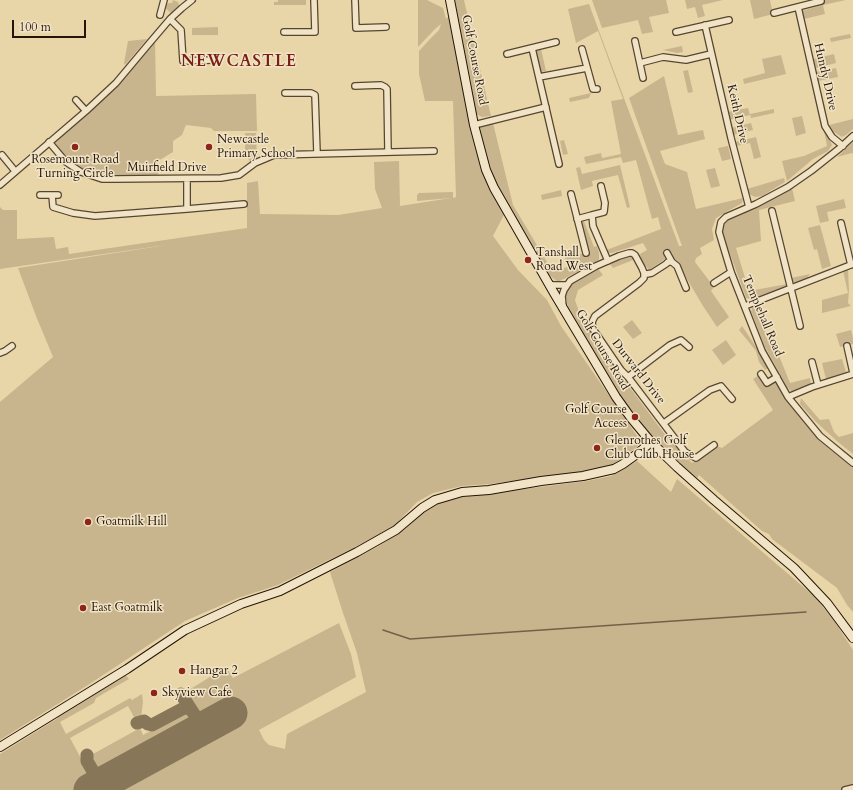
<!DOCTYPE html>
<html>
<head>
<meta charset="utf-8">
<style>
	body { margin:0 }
	#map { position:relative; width:853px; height:790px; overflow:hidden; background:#e9d6a8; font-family:Cardo,serif }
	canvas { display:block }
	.scale { position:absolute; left:12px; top:20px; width:74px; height:18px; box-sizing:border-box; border:2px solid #251509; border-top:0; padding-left:5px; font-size:12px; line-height:14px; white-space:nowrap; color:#251509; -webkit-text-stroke:3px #f1e4c6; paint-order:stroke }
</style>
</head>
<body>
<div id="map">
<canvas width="853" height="790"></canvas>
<div class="scale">100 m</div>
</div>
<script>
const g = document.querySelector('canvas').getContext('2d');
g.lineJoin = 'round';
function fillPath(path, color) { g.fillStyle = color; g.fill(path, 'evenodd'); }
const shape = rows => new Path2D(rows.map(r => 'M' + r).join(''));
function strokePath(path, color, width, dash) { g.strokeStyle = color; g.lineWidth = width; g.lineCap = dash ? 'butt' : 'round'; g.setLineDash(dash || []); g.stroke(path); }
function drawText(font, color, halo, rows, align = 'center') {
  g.font = font + ' Cardo,serif'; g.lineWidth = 3; g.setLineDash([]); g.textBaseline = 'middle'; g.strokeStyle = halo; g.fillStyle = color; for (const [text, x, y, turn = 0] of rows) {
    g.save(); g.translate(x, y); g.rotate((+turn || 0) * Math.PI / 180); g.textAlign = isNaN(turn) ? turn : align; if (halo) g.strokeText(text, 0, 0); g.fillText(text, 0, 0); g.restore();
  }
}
fillPath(shape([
	[173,0,178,2,179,5,171,13,164,7,165,4,170,3,172,3],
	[278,0,306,0,306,5,274,5,274,2,278,2],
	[418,0,427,0,443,8,446,19,452,13,481,152,506,211,493,236,518,270,547,300,561,326,642,443,614,464,596,470,490,484,462,486,433,493,417,502,394,526,353,548,278,585,238,598,185,621,88,685,0,740,0,402,53,357,36,316,18,268,173,244,0,269,0,207,3,210,17,210,17,239,54,237,56,249,68,247,69,254,247,228,247,183,258,181,260,214,338,215,382,208,375,189,374,162,399,161,400,206,451,198,417,201,417,195,419,193,453,192,453,198,456,197,453,101,425,101,419,74,419,51,431,38,439,30,441,24,435,29,418,47],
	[454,0,464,0,491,116,482,117,476,114,472,101,471,81,462,44],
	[592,0,666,0,669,13,649,17,653,32,642,34,638,20,602,28],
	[685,0,723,0,702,5,705,16,698,18,695,7,687,9],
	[750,0,770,0,773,14,754,19],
	[821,0,846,0,823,5,825,14,804,19,802,11,822,5],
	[589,4,679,246,682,246,629,98,664,76,678,135,703,130,705,139,660,151,665,164,687,172,696,209,743,198,742,203,716,218,712,229,714,240,700,248,702,254,696,258,695,262,714,287,711,291,729,317,717,327,703,306,671,252,668,249,663,251,665,259,649,270,641,260,640,254,647,250,643,243,612,253,608,253,604,251,661,229,658,217,652,219,636,160,623,163,621,157,586,164,584,157,601,153,602,158,621,154,611,101,623,99,598,31,576,43,568,9],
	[218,27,218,35,192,35,192,28],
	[850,34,851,38,831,42,830,38],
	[155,36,156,96,256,94,257,131,214,131,211,128,186,125,182,135,173,141,173,152,158,161,158,175,102,179,66,162,49,142,116,83],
	[147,39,125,65,124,63,128,41],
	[682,46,683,52,677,53,663,50],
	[541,49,546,71,541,72,536,51],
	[834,54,836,63,816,68,814,59],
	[781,55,786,74,744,84,743,79,765,73,762,59],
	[836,68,838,77,818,81,816,72],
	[688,70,693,92,688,93,683,71],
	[591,93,589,98,570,102,569,98],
	[748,108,750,115,729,120,727,112],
	[774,109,774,113,751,118,750,114],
	[802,116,806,133,796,136,792,118],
	[853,119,853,129,846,135,842,137,834,132,829,125],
	[493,123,513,205,553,272,567,267,565,257,586,253,578,222,584,221,594,247,597,246,599,253,599,260,558,282,549,275,502,196,492,173,478,131,481,126],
	[751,123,753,130,732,135,731,128],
	[824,131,826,131,832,145,828,151,813,159,787,181,782,161,804,156,827,146],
	[245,133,256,133,257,161,251,163,245,154],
	[756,137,761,157,754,159,750,143,736,146,735,142],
	[564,140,568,154,563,155,560,141],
	[853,142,853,154,852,153,837,157],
	[728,146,731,159,722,161,718,148],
	[620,165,630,207,627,208,618,175,592,181,593,186,581,190,576,168,580,167,582,174],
	[715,168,720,186,711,188,706,170],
	[784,178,785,182,762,196,755,197,749,194,747,189],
	[792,188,795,201,759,210,761,241,736,248,749,291,787,284,785,287,752,299,746,298,722,232,725,222,733,216,759,204],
	[561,190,562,196,542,200,541,195],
	[844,199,846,208,827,212,829,221,820,223,816,206],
	[820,225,831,266,822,269,817,249,814,250,808,228],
	[629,253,638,258,613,268,608,261],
	[596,266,603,275,578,290,575,300,580,314,622,377,666,436,692,463,717,446,722,448,773,410,753,379,761,374,767,382,777,377,788,397,820,436,853,463,853,612,847,605,837,588,772,539,769,534,762,531,699,475,697,478,666,451,640,423,605,373,568,307,566,298,566,291,568,285],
	[848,269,849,290,848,303,851,306,822,313,822,300,848,293,843,271],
	[810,274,807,278,796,283,792,281,791,278],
	[754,305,761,322,778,353,790,383,810,378,811,384,806,388,792,392,787,387,765,347,751,311],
	[632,320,642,333,633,339,623,327],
	[742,326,759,351,763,361,768,368,765,370,759,362,756,351,739,330],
	[851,330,853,338,853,344,840,347,836,334],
	[726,340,736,355,723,365,712,350],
	[842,359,846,372,826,379,822,363],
	[801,398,820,420,829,419,834,432,839,437,853,433,853,454,838,442,815,421,800,404],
	[637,461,671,492,677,479,814,596,833,619,853,650,853,788,845,790,107,790,214,731,218,733,237,723,229,708,205,720,201,718,198,717,184,693,226,667,233,678,339,623,351,654,356,677,259,730,264,740,269,745,285,749,287,734,366,692,357,653,343,613,330,572,377,547,404,530,429,507,445,499,587,481,611,476],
	[125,674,129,679,96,698,94,703,60,722,66,734,130,698,132,700,142,694,143,702,141,718,136,721,128,706,70,738,91,777,91,780,88,786,80,790,0,790,0,754,58,718,57,716],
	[184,712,186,712,189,713,191,716,193,720,192,726,189,729,110,773,106,775,97,773,92,762,92,758,93,754,140,728,143,735]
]), '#c8b58d');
strokePath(shape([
	[383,630,410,639,806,612]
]), '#726148', 1.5);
strokePath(shape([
	[181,694,196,717,197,721,197,725,195,730,189,735],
	[196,717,198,720,203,722,209,723,213,722],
	[137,723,144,721,148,724,152,725,184,708,188,708,191,710],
	[87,755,87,761,94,773,94,777,92,784,88,790],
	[94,773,97,776,101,778,112,778]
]), '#877658', 13);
strokePath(shape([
	[90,790,231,713]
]), '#877658', 33);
const street = shape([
	[355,0,356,28,386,27],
	[798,7,825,126,832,137,843,146],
	[774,13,821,1],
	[160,15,164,0],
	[170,19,181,30,183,61,213,60],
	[705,25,731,138,749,207],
	[284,32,315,32,314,0],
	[676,32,729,20],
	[635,41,643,78],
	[532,48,559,164],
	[582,49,593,89,597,89],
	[507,54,556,42],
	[640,63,663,57,686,60,711,54],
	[539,77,587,68],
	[355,86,381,85,385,87,387,89,388,152],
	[285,93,311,93,315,95,317,153],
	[76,100,86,111],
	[474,125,546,107],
	[853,136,840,148,811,171,788,187,756,204,726,217,721,222,719,232,731,272,762,351,788,397,820,436,853,463],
	[49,142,66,162,81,172,102,179,114,179,221,178,239,175,255,163,274,155,434,151],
	[2,155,15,171],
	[187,179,187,209],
	[0,185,86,111,116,83,147,46,170,19,182,8,192,0],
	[601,186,605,203,604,212,592,215,593,226,608,261],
	[571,194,586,253],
	[40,195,58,195],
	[52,195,53,207,73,213,95,216,187,209,244,204],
	[772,211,800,326],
	[577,219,592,215],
	[841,223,851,265],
	[667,253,672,262],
	[644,273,647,274,652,273,666,264,668,262,672,262,677,266,686,288],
	[714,283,731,272],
	[549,284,553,285,567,285],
	[563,306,562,296,564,290,570,281,596,266,619,256,629,253,632,253,635,255,642,268,644,273,644,278,639,283,595,316,592,322,593,329,621,370,628,377,685,452,696,458,714,445],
	[745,306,853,264],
	[847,346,853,373],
	[0,353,5,351,12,346],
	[812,362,818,385],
	[761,374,767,383,777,377],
	[628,377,670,345,681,340,689,347],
	[788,397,812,387,853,374],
	[664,423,710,390,721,386,732,399],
	[845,790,853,788]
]);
const secondary = shape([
	[450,0,474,125,486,170,494,188,554,293,616,397,631,418,651,442,677,467,714,500,794,568,827,603,853,638],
	[0,747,127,669,185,630,241,604,280,591,357,552,396,530,422,508,435,500,462,492,489,490,541,481,583,476,614,469,623,464,637,454,651,442]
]);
strokePath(street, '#564531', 8);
strokePath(secondary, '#251509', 10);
strokePath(street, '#f1e4c6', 5.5);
strokePath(secondary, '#f1e4c6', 8);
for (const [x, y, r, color] of [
	[75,147,4,"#8f2418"],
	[209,147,4,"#8f2418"],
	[528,260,4,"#8f2418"],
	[635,417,4,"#8f2418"],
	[597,448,4,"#8f2418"],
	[88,522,4,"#8f2418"],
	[83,608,4,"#8f2418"],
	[182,671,4,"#8f2418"],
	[154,693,4,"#8f2418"]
]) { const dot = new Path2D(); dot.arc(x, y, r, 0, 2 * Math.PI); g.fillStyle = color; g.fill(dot); strokePath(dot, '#f1e4c6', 1.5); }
drawText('12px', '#251509', '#f1e4c6', [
	["Golf Course Road",474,60,79],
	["Huntly Drive",825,77,77],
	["Keith Drive",737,114,77],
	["Muirfield Drive",167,168],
	["Templehall Road",762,316,67],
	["Golf Course Road",602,350,59],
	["Durward Drive",638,372,52]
]);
drawText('12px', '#251509', '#f1e4c6', [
	["Newcastle",217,140],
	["Primary School",217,154],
	["Rosemount Road",75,160,"center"],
	["Turning Circle",75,174,"center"],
	["Tanshall",536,253],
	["Road West",536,267],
	["Golf Course",627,410,"right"],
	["Access",627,424,"right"],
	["Glenrothes Golf",605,441],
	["Club Club House",605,455],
	["Goatmilk Hill",96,522],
	["East Goatmilk",91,608],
	["Hangar 2",190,671],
	["Skyview Cafe",162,693]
], 'left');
g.letterSpacing = '1px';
drawText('bold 16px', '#7a1f14', '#f1e4c6', [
	["NEWCASTLE",239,62]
]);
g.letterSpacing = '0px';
</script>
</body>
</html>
